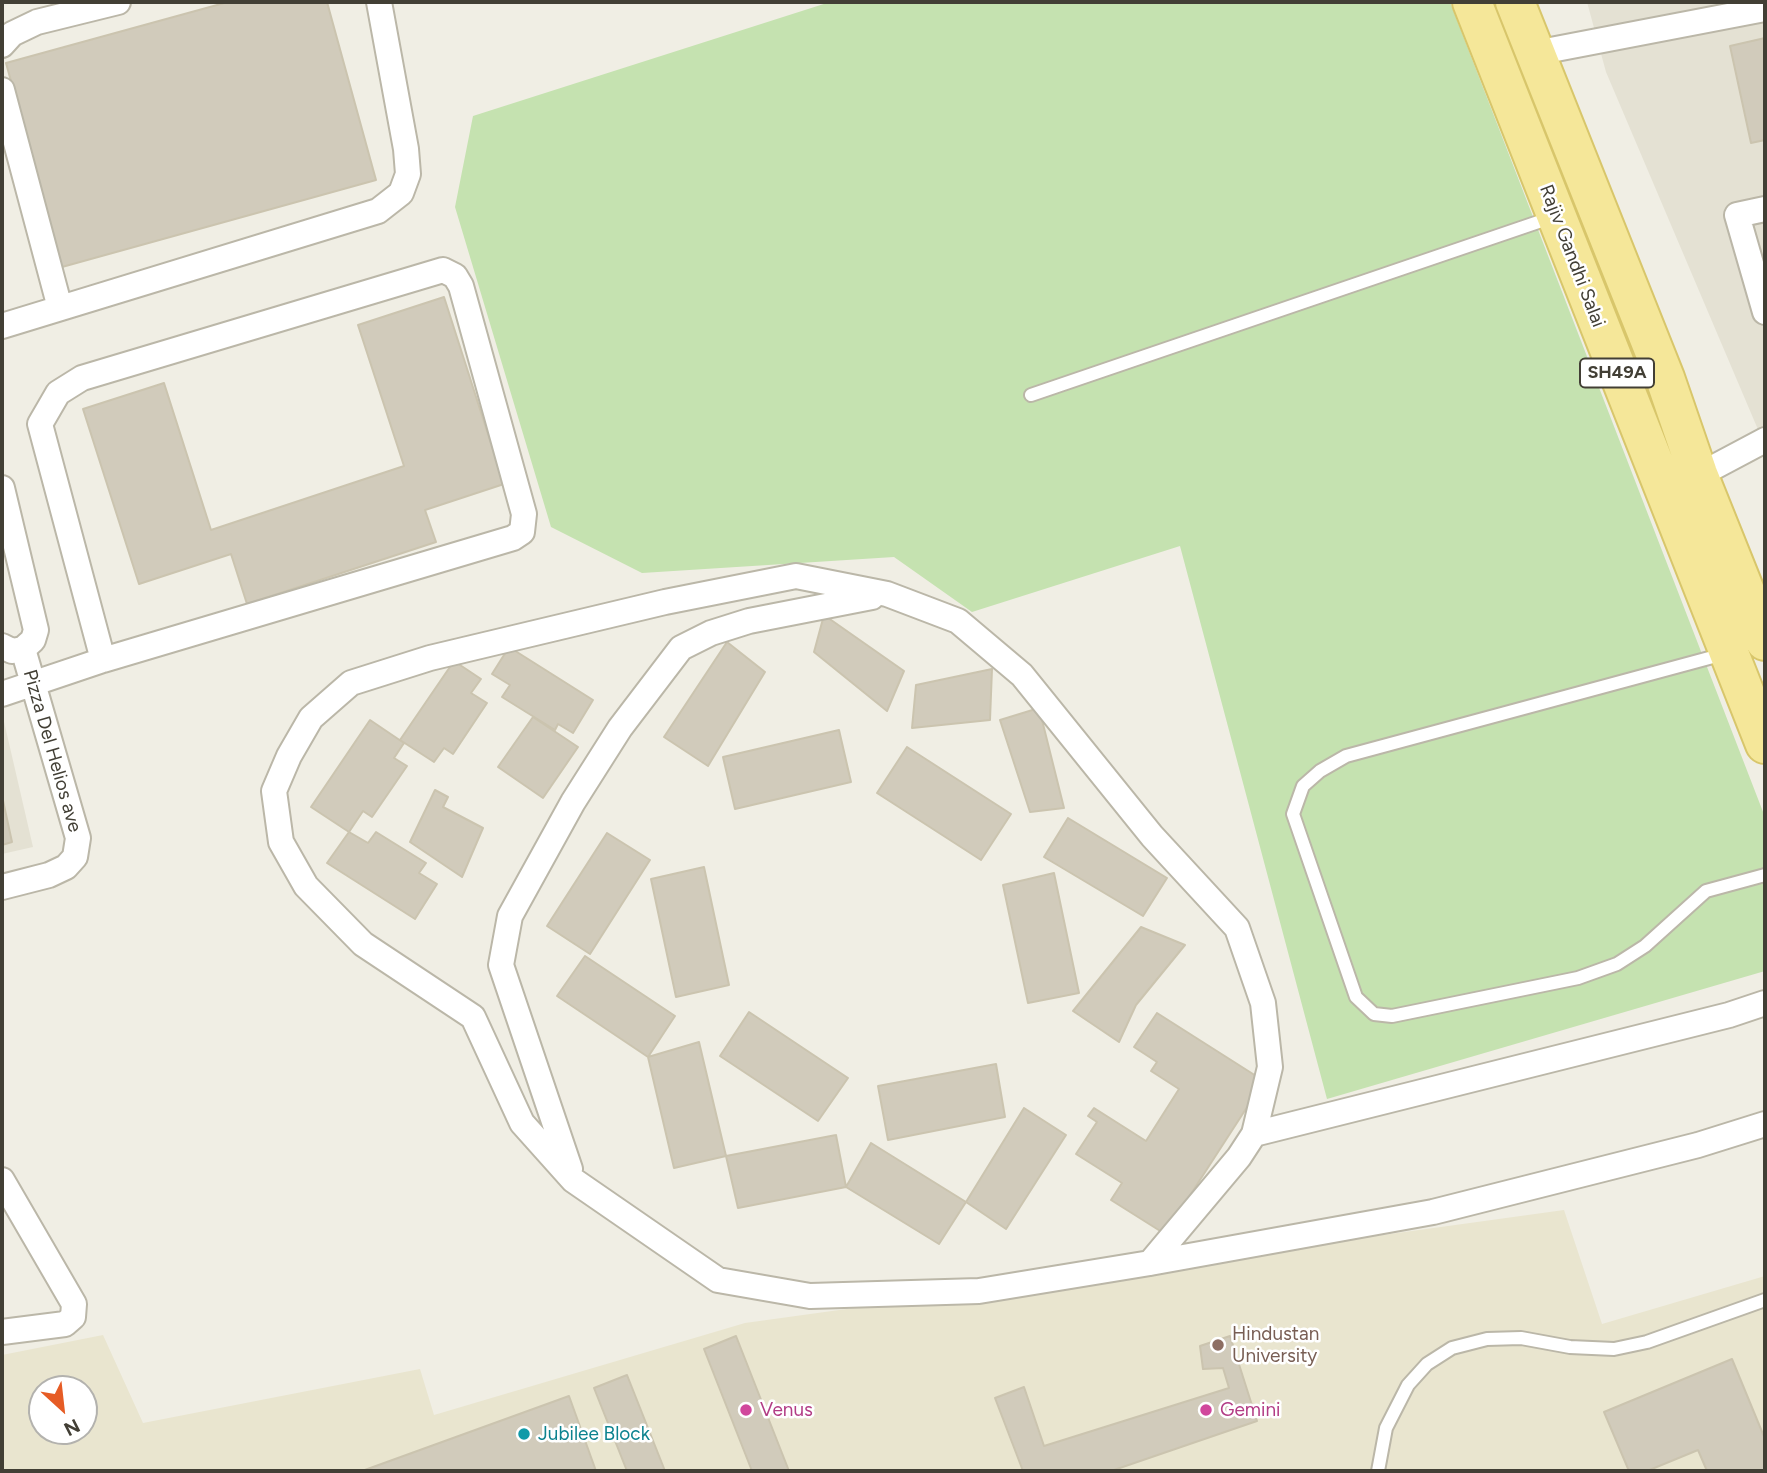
<!DOCTYPE html>
<html>
<head>
<meta charset="utf-8">
<style>
	body { margin:0 }
	#map { position:relative; width:1767px; height:1473px; overflow:hidden; background:#f0eee4; font-family:Figtree,sans-serif }
	canvas { display:block }
	.frame { position:absolute; inset:0; border:4px solid #423f35; pointer-events:none }
	.north { position:absolute; left:28px; top:1375px; width:70px; height:70px; box-sizing:border-box; background:#fff; border:2px solid #b3b2ae; border-radius:50%; rotate:153deg; font-size:19px; font-weight:700; line-height:28px; text-align:center; color:#423f35 }
	.north::after { content:''; display:block; margin:auto; width:24px; height:32px; background:#e65c25; clip-path:polygon(50% 0,100% 100%,50% 72%,0 100%) }
</style>
</head>
<body>
<div id="map">
<canvas width="1767" height="1473"></canvas>
<div class="frame"></div>
<div class="north">N</div>
</div>
<script>
const g = document.querySelector('canvas').getContext('2d');
g.lineJoin = 'round';
function fillPath(path, color) { g.fillStyle = color; g.fill(path, 'evenodd'); }
const shape = rows => new Path2D(rows.map(r => 'M' + r).join(''));
function strokePath(path, color, width, dash) { g.strokeStyle = color; g.lineWidth = width; g.lineCap = dash ? 'butt' : 'round'; g.setLineDash(dash || []); g.stroke(path); }
function drawText(font, color, halo, rows, align = 'center') {
  g.font = font + ' Figtree,sans-serif'; g.lineWidth = 5; g.setLineDash([]); g.textBaseline = 'middle'; g.strokeStyle = halo; g.fillStyle = color; for (const [text, x, y, turn = 0] of rows) {
    g.save(); g.translate(x, y); g.rotate((+turn || 0) * Math.PI / 180); g.textAlign = isNaN(turn) ? turn : align; if (halo) g.strokeText(text, 0, 0); g.fillText(text, 0, 0); g.restore();
  }
}
fillPath(shape([
	[1587,2,1765,2,1765,446,1606,72],
	[2,713,33,847,2,854]
]), '#e4e1d3');
fillPath(shape([
	[1564,1210,1602,1324,1765,1276,1765,1471,2,1471,2,1355,103,1335,143,1423,420,1369,434,1415,745,1323],
	[42,1389,84,1389,84,1431,42,1431]
]), '#e9e5cf');
fillPath(shape([
	[830,2,1450,2,1765,817,1765,971,1327,1099,1180,546,972,612,894,557,642,573,551,527,455,207,473,116]
]), '#c5e2b0');
const building = shape([
	[228,2,327,2,376,180,62,267,6,63,228,2],
	[1765,38,1765,140,1751,143,1730,46,1765,38],
	[444,297,504,484,425,510,436,542,247,604,231,554,139,584,83,409,164,383,211,530,404,466,358,325,444,297],
	[824,615,904,671,887,711,814,652,824,615],
	[727,642,765,672,708,766,664,737,727,642],
	[509,647,593,700,573,733,558,724,555,730,502,697,510,685,492,674,509,647],
	[454,661,481,679,471,693,487,703,453,754,444,748,434,762,400,740,454,661],
	[992,669,990,720,912,728,916,685,992,669],
	[1039,708,1064,808,1030,812,1000,720,1039,708],
	[533,717,578,747,543,798,498,767,533,717],
	[370,720,404,743,394,758,407,766,372,817,363,811,349,832,311,807,370,720],
	[839,730,851,782,735,809,723,757,839,730],
	[907,747,1011,814,981,860,877,793,907,747],
	[435,790,448,797,443,807,483,828,462,877,410,842,435,790],
	[2,796,12,842,2,845,2,796],
	[1068,818,1167,878,1143,916,1044,857,1068,818],
	[349,832,368,843,376,832,426,863,419,873,437,884,415,919,327,863,349,832],
	[607,833,650,860,590,954,547,926,607,833],
	[704,867,729,985,676,997,651,879,704,867],
	[1054,873,1079,993,1028,1003,1003,885,1054,873],
	[1141,927,1185,945,1136,1005,1119,1042,1073,1011,1141,927],
	[585,956,675,1016,648,1057,557,996,585,956],
	[749,1012,848,1078,818,1121,720,1056,749,1012],
	[1157,1013,1264,1081,1165,1234,1111,1200,1122,1183,1076,1154,1097,1122,1088,1116,1094,1108,1146,1141,1179,1089,1151,1071,1157,1062,1134,1047,1157,1013],
	[699,1042,726,1156,674,1168,648,1057,699,1042],
	[996,1064,1005,1117,888,1140,878,1086,996,1064],
	[1024,1108,1066,1135,1006,1229,966,1202,1024,1108],
	[836,1135,846,1187,738,1208,726,1156,836,1135],
	[871,1143,966,1202,939,1244,846,1187,871,1143],
	[736,1336,789,1471,752,1471,704,1349,736,1336],
	[1230,1336,1257,1421,1111,1471,1023,1471,995,1398,1024,1387,1044,1446,1229,1388,1223,1368,1203,1369,1200,1346,1230,1336],
	[1732,1359,1765,1439,1765,1471,1707,1471,1698,1450,1647,1471,1629,1471,1604,1412,1732,1359],
	[627,1375,665,1471,627,1471,594,1388,627,1375],
	[569,1396,596,1471,362,1471,569,1396]
]);
fillPath(building, '#d1cbbb');
strokePath(building, '#cbc4af', 2);
const lane = shape([
	[1031,395,1553,217],
	[1724,654,1346,756,1320,771,1303,786,1293,814,1356,997,1374,1014,1392,1016,1578,978,1617,964,1645,946,1706,891,1765,875],
	[1378,1471,1386,1428,1408,1385,1427,1364,1452,1348,1487,1339,1521,1338,1570,1347,1614,1349,1647,1342,1765,1300]
]);
const street = shape([
	[2,45,12,34,37,22,118,2],
	[1535,53,1765,9],
	[2,90,60,308],
	[1765,209,1737,215,1765,312],
	[2,326,378,211,401,193,408,174,406,149,379,2],
	[1686,482,1765,440],
	[2,488,36,630,33,640,23,649,12,651,2,646],
	[2,694,103,660,513,538,522,532,524,514,461,286,455,276,443,270,82,378,58,393,40,424,103,660],
	[2,887,49,875,66,867,75,857,78,838,23,649],
	[1254,1134,1729,1015,1765,1003],
	[570,1169,501,965,510,916,573,802,620,728,681,648,711,633,749,621,872,597],
	[2,1180,74,1304,73,1317,65,1324,2,1332],
	[1150,1263,1239,1157,1254,1134,1270,1067,1263,1003,1237,928,1152,836,1022,675,958,621,887,594,796,576,665,602,430,658,351,683,311,718,289,756,274,791,281,842,306,886,363,944,473,1017,522,1123,573,1180,718,1280,810,1296,979,1291,1150,1263,1433,1212,1698,1145,1765,1124]
]);
const primary = shape([
	[1472,2,1765,744],
	[1515,2,1665,378,1698,474,1765,641]
]);
strokePath(lane, '#bbb7a8', 16);
strokePath(street, '#bbb7a8', 28);
strokePath(primary, '#d8c66b', 42);
strokePath(lane, '#fff', 12);
strokePath(street, '#fff', 24);
strokePath(primary, '#f5e799', 38);
for (const [x, y, r, color] of [
	[1218,1345,7,"#8d6e63"],
	[746,1410,7,"#d1479c"],
	[1206,1410,7,"#d1479c"],
	[524,1434,7,"#0f9aa8"]
]) { const dot = new Path2D(); dot.arc(x, y, r, 0, 2 * Math.PI); g.fillStyle = color; g.fill(dot); strokePath(dot, '#fff', 2.5); }
for (const [x, y, w] of [
	[1617,373,74]
]) { const box = new Path2D(); box.roundRect(x - w / 2, y - 14.5, w, 29, 5); g.fillStyle = '#fff'; g.fill(box); strokePath(box, '#423f35', 2); }
drawText('bold 18px', '#423f35', null, [
	["SH49A",1617,373]
]);
drawText('19px', '#423f35', '#fff', [
	["Rajiv Gandhi Salai",1572,256,69],
	["Pizza Del Helios ave",52,751,74]
]);
drawText('19px', '#785e54', '#fff', [
	["Hindustan",1232,1334],
	["University",1232,1356]
], 'left');
drawText('19px', '#b23c85', '#fff', [
	["Venus",760,1410],
	["Gemini",1220,1410]
], 'left');
drawText('19px', '#0d838f', '#fff', [
	["Jubilee Block",538,1434]
], 'left');
</script>
</body>
</html>
